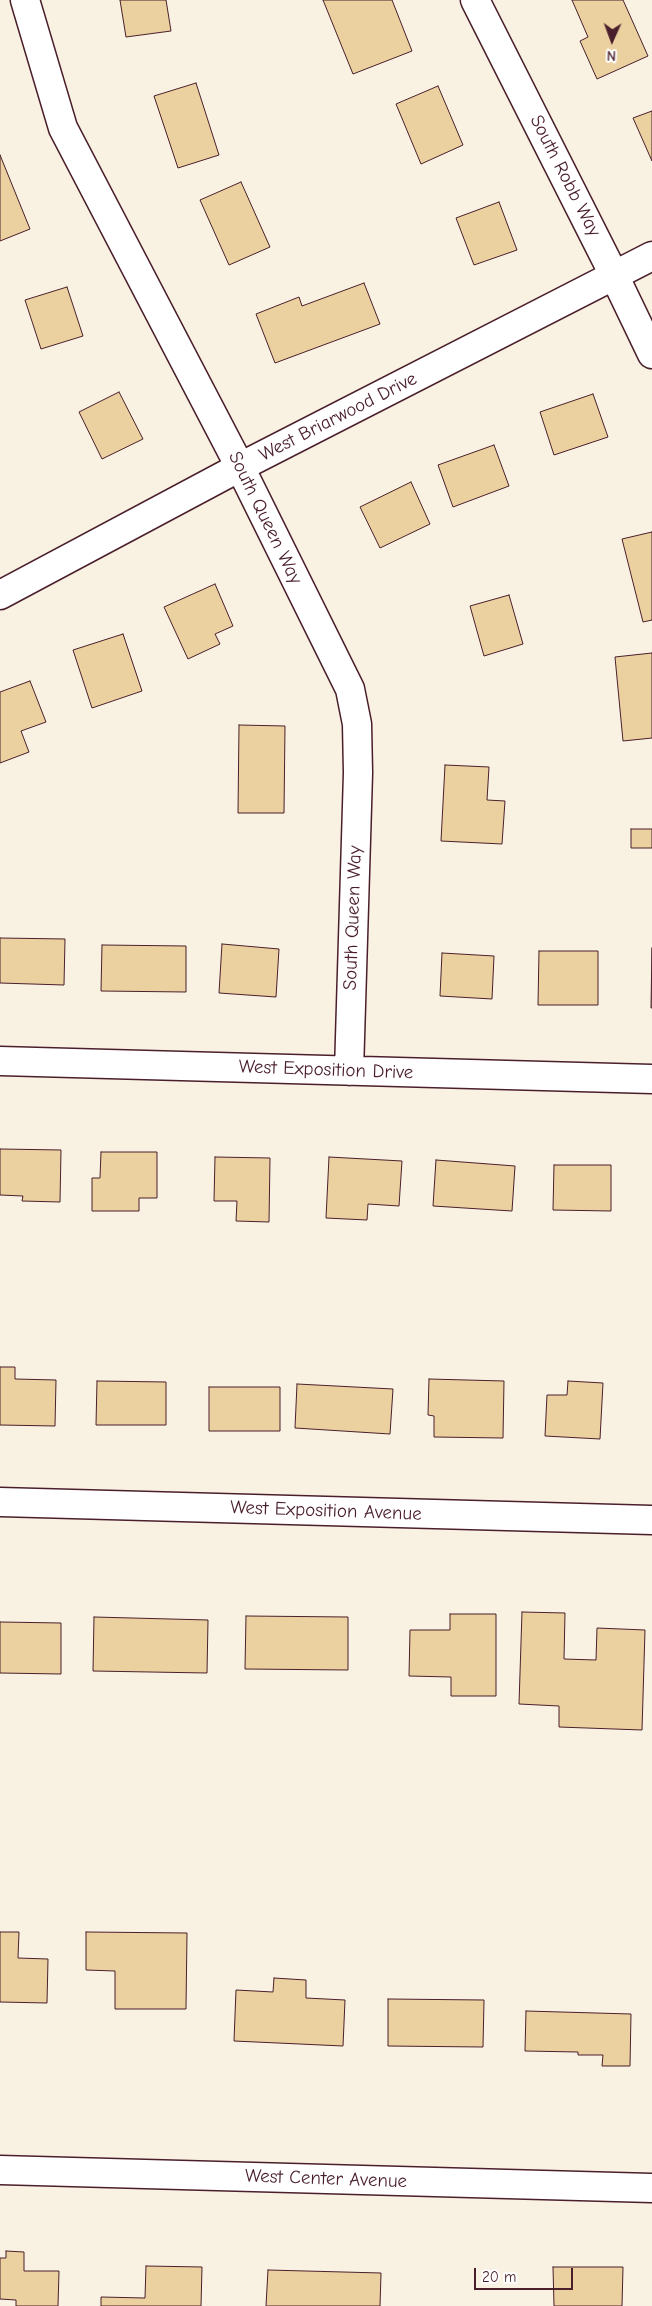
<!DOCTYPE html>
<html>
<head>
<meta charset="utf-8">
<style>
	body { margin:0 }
	#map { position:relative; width:652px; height:2306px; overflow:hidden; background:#f9f1e2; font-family:"Comic Neue",sans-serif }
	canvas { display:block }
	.north { position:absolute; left:587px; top:15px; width:50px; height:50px; -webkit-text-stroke:4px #fff; paint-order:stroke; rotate:182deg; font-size:14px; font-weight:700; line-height:20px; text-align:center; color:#4a1f2b }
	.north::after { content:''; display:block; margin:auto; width:18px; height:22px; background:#4a1f2b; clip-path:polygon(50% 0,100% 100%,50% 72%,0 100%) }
	.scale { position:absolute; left:474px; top:2268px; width:99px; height:22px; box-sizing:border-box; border:2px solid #4a1f2b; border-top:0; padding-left:6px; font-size:15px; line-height:18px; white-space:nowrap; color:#4a1f2b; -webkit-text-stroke:4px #fff; paint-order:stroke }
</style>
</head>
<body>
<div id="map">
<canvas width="652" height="2306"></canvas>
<div class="north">N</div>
<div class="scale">20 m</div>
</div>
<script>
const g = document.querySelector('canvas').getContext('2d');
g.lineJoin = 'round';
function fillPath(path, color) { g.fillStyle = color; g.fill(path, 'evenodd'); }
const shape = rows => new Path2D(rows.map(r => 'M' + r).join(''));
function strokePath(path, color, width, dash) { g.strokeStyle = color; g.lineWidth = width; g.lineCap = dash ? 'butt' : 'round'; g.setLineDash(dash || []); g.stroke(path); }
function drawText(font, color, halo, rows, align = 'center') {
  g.font = font + ' "Comic Neue",sans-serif'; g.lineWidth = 4; g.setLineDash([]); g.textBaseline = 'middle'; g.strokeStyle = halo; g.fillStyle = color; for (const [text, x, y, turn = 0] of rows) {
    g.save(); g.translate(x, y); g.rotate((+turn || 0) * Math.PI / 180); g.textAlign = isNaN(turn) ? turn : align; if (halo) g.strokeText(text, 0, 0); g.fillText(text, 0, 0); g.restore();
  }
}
const building = shape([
	[120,0,166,0,171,31,126,37,120,0],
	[323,0,392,0,412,51,353,74,323,0],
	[572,0,623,0,648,56,597,79,580,41,588,37,572,0],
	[196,83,219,155,178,168,154,96,196,83],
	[438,86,463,145,421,164,396,104,438,86],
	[652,111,652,161,633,118,652,111],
	[0,155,30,229,0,241,0,155],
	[241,182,270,247,229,265,200,200,241,182],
	[499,202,517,250,474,265,456,218,499,202],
	[364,283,380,324,275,363,256,314,299,297,302,306,364,283],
	[67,287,83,336,41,349,25,300,67,287],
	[119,392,143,439,102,459,79,412,119,392],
	[593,394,608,437,554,455,540,412,593,394],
	[494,445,509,486,453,507,438,465,494,445],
	[411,482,430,524,380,548,360,507,411,482],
	[652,532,652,620,643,622,622,539,652,532],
	[215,584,233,626,215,634,220,644,188,659,164,607,215,584],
	[509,595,523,644,484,656,470,606,509,595],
	[123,634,142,691,92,708,73,650,123,634],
	[652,653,652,738,623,741,615,657,652,653],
	[30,681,46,722,21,731,29,752,0,763,0,692,30,681],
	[239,725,285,726,284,813,238,813,239,725],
	[445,765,489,767,487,800,505,801,502,844,441,841,445,765],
	[631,829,652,829,652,848,631,848,631,829],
	[0,938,65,939,64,985,0,983,0,938],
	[222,944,279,949,276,997,219,993,222,944],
	[102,945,186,946,186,992,101,991,102,945],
	[652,948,652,1008,651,1008,652,948],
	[539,951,598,951,598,1005,538,1005,539,951],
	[442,953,494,956,492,999,440,996,442,953],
	[0,1149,61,1150,60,1202,22,1201,23,1196,0,1195,0,1149],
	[101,1152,157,1152,157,1198,139,1198,139,1211,92,1211,92,1178,100,1178,101,1152],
	[215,1157,270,1158,269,1222,236,1221,237,1201,214,1201,215,1157],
	[329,1157,402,1161,399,1206,368,1204,367,1220,326,1218,329,1157],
	[436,1160,515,1166,512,1211,433,1206,436,1160],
	[554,1165,611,1165,611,1211,553,1210,554,1165],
	[0,1367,15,1367,15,1379,56,1380,55,1426,0,1425,0,1367],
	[429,1379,504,1381,503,1438,434,1437,434,1416,428,1415,429,1379],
	[97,1381,166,1382,166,1425,96,1425,97,1381],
	[568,1381,603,1383,600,1439,545,1436,547,1395,567,1395,568,1381],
	[297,1384,393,1389,390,1434,295,1428,297,1384],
	[209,1387,280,1387,280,1431,209,1431,209,1387],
	[522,1612,565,1613,564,1659,596,1660,597,1628,645,1630,642,1730,559,1727,559,1706,519,1704,522,1612],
	[450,1614,496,1614,496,1696,451,1696,451,1677,409,1676,410,1630,450,1630,450,1614],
	[246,1616,348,1617,348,1670,245,1669,246,1616],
	[94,1617,208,1620,207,1673,93,1671,94,1617],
	[0,1622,61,1623,61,1674,0,1673,0,1622],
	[0,1932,19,1932,18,1958,48,1959,47,2003,0,2002,0,1932],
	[86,1932,187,1933,186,2009,115,2009,115,1971,86,1970,86,1932],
	[274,1978,306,1980,306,1998,345,2000,343,2046,234,2041,236,1990,273,1992,274,1978],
	[388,1999,484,2000,483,2047,388,2046,388,1999],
	[526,2011,631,2014,630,2066,602,2066,603,2055,578,2055,578,2052,525,2051,526,2011],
	[6,2251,24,2252,24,2271,59,2271,58,2306,16,2306,16,2300,0,2299,0,2258,6,2258,6,2251],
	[146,2266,202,2267,201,2306,101,2306,101,2297,145,2298,146,2266],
	[553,2267,623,2267,622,2306,554,2306,553,2267],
	[268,2270,381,2273,380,2306,266,2306,268,2270]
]);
fillPath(building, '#ebd1a0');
strokePath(building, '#4a1f2b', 1);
const minor = shape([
	[25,0,63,128,240,467,350,689,357,724,358,773,349,1071],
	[475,0,614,275,652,354],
	[0,595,240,467,652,256],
	[0,1061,652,1079],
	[0,1502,652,1520],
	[0,2170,652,2188]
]);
strokePath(minor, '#4a1f2b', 31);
strokePath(minor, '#fff', 28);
drawText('19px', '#4a1f2b', '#fff', [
	["South Robb Way",565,176,63],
	["West Briarwood Drive",338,417,-27],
	["South Queen Way",265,518,64],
	["South Queen Way",353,918,-88],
	["West Exposition Drive",326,1070,2],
	["West Exposition Avenue",326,1511,2],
	["West Center Avenue",326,2179,2]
]);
</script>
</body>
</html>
